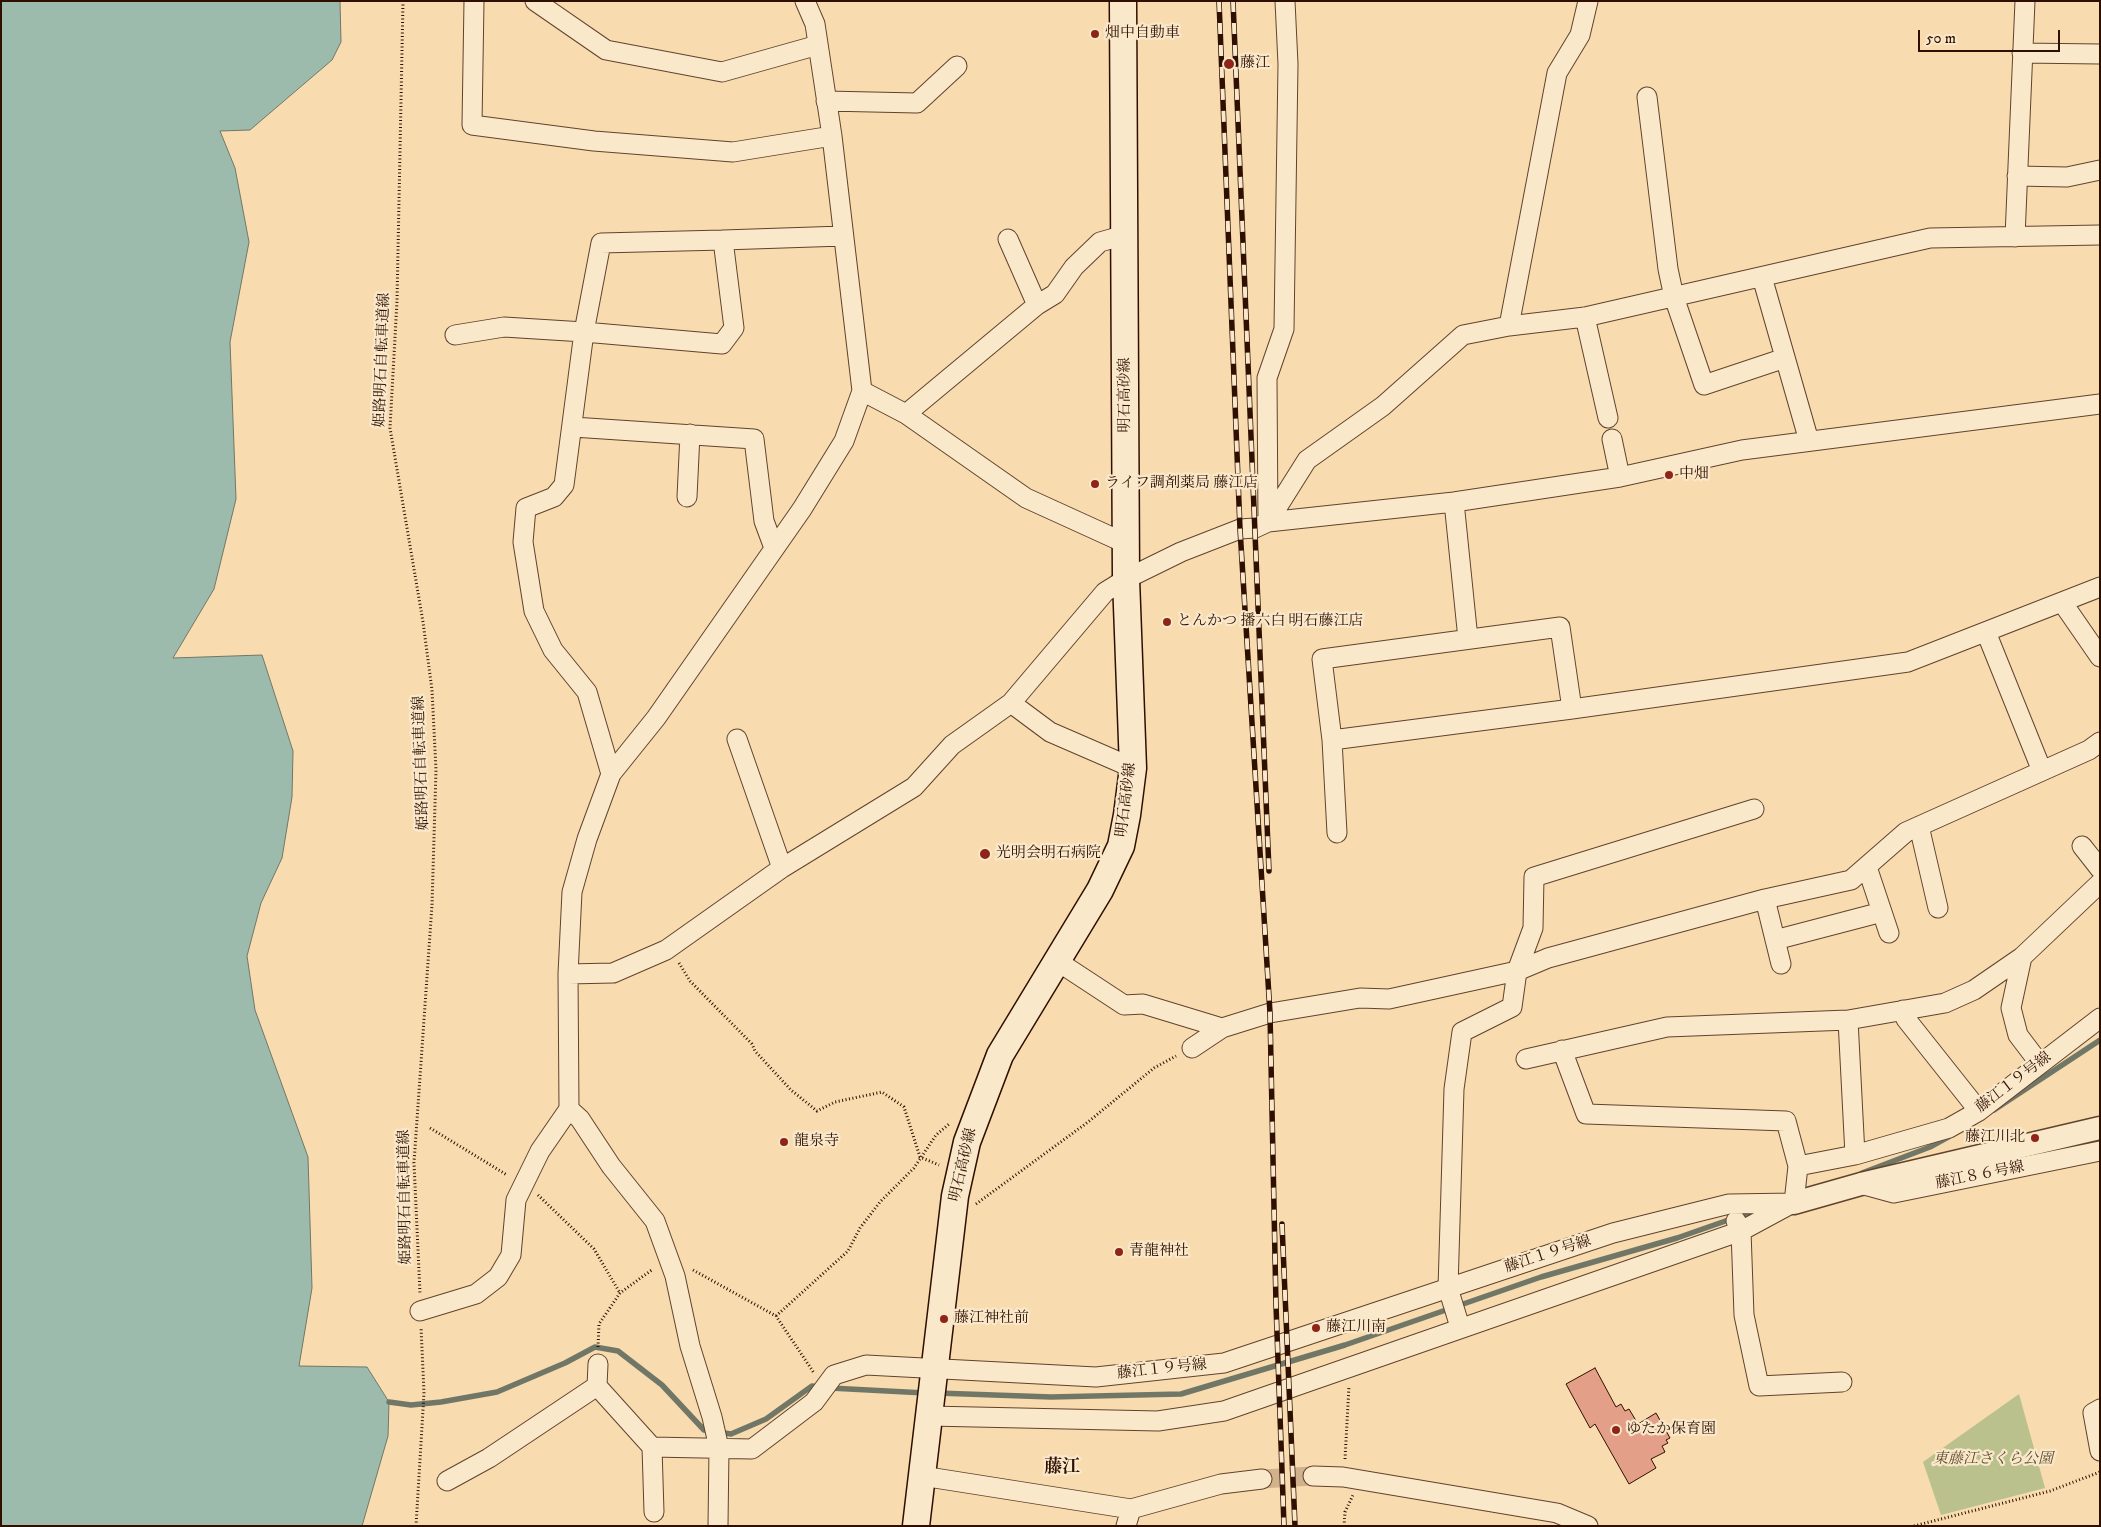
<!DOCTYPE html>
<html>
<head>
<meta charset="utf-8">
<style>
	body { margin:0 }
	#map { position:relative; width:2101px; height:1527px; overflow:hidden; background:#f8dbaf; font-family:"IM FELL DW Pica",serif }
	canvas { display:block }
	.frame { position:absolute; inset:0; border:2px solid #2f1000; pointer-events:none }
	.scale { position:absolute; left:1918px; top:30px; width:142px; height:22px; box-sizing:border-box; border:2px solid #2f1000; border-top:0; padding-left:6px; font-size:15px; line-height:18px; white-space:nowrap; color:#2f1000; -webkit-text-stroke:4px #fae8cb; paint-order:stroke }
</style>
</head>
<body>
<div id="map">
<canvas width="2101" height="1527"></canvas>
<div class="frame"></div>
<div class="scale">50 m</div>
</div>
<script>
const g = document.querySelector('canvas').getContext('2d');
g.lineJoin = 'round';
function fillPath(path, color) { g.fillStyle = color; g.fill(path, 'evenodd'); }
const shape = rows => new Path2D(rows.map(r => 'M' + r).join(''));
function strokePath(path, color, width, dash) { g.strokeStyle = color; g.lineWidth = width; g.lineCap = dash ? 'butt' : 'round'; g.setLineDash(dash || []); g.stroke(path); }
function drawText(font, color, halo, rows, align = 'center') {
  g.font = font + ' "IM FELL DW Pica","Noto Serif JP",serif'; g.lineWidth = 4.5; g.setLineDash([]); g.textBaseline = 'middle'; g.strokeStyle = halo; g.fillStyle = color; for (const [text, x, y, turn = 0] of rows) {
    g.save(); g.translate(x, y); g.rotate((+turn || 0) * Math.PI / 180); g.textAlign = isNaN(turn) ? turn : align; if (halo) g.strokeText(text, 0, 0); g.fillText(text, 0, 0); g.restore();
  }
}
fillPath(shape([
	[2019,1394,2045,1488,1941,1515,1923,1462]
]), '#bac18d');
const water = shape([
	[1,1,340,1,341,42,332,60,250,130,220,131,235,168,249,242,230,342,236,499,214,589,173,658,262,655,293,751,292,797,282,858,261,903,247,956,255,1010,308,1157,312,1288,299,1366,367,1367,389,1402,388,1436,362,1526,1,1526,1,1]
]);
fillPath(water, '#9dbbac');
strokePath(water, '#717767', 1);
strokePath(shape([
	[1994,1110,2100,1040],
	[1862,1173,1930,1147,1950,1136],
	[830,1388,925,1393],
	[937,1393,1051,1397,1181,1394,1345,1345,1541,1277,1677,1238,1754,1211],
	[389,1402,411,1405,441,1402,497,1392,565,1363,595,1347,618,1351,662,1385,704,1430,731,1434,766,1419,812,1386,820,1387]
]), '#717767', 5.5);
const building = shape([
	[1595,1368,1616,1407,1621,1404,1625,1411,1629,1409,1638,1424,1656,1413,1670,1438,1666,1440,1668,1443,1662,1446,1665,1452,1651,1459,1656,1468,1629,1484,1595,1424,1590,1428,1566,1384,1595,1368]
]);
fillPath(building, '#e49f89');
strokePath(building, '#2f1000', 1);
strokePath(shape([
	[1262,1479,1313,1476]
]), '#d0b28c', 19, [19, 9]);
const minor = shape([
	[474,1,472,125,594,141,733,152,832,136],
	[535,1,606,50,722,72,818,45],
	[2022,53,2100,54],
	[1647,97,1668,269,1674,297,1704,385,1785,358],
	[826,101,917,103,957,66],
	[2017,176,2067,177,2100,170],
	[2015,237,2025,1],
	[1008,239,1037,305],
	[723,240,734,328,722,344,584,332,601,243,723,240,843,236],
	[1762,277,1809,441],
	[1585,317,1608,418],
	[1509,326,1557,73,1580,35,1588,1],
	[455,335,504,327,584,332,564,485,554,497,526,508,523,542,534,611,553,650,587,692,611,774],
	[862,391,906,414,1026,498,1127,544],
	[906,414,1037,305,1055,294,1074,267,1100,242,1125,235],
	[573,427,754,439,764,521,774,548],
	[1612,439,1620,477],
	[687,497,690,434],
	[1454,502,1468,639],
	[1268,522,1307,460,1383,406,1463,335,1509,326,1585,317,1930,238,2100,235],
	[1268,522,1267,378,1284,329,1288,64,1285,1],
	[2062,602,2100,657],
	[1986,632,2042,771],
	[1011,703,1050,732,1133,768],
	[737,739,782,868],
	[1332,740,1572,709,1908,662,2100,587],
	[1919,826,1938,908],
	[1337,833,1332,740,1322,659,1560,627,1572,709],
	[2082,846,2100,869],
	[1867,867,1889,933],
	[1765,899,1781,964],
	[1775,940,1882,912],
	[1057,961,1124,1005,1143,1004,1222,1028],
	[568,974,613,973,666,950,782,868,914,787,952,745,1011,703,1105,592,1126,579,1181,552,1240,529,1255,528,1268,522,1454,502,1620,477,1742,450,2100,404],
	[1903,1010,1906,1019,1979,1111],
	[1848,1020,1855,1155],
	[1192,1048,1222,1028,1270,1013,1360,998,1389,999,1517,971,1548,958,1765,899,1851,880,1906,832,2089,750,2100,742],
	[1562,1050,1586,1114,1786,1121,1798,1166],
	[1526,1059,1667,1027,1848,1020,1945,1003,1974,990,2022,957],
	[2040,1064,2018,1035,2011,1008,2022,957,2100,883],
	[1861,1184,1894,1193,2100,1151],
	[1794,1203,1798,1166,1855,1155,1949,1128,1979,1111,2100,1018],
	[1736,1221,1741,1231,1744,1315,1759,1386,1842,1382],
	[420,1311,476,1294,498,1277,511,1255,516,1200,540,1151,569,1109],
	[1460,1327,1448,1288,1454,1089,1462,1032,1512,1007,1517,971,1533,928,1534,877,1754,809],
	[598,1364,597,1386,652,1447,654,1512],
	[2100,1409,2093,1413,2100,1451],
	[929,1416,1158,1421,1224,1411,1741,1231,1791,1204],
	[652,1447,752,1449,814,1402,834,1375,866,1365,1096,1377,1224,1363,1613,1233,1729,1204,1794,1203],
	[922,1476,1131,1509,1221,1484,1262,1479],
	[1313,1476,1343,1477,1557,1513,1588,1526],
	[447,1481,489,1458,597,1386],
	[718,1526,719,1448,712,1417,690,1346,675,1276,655,1221,611,1166,580,1119,569,1109,568,974,572,892,587,839,611,774,656,718,802,509,844,441,862,391,832,136,815,24,805,1],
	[1126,1526,1131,1509]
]);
const tertiary = shape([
	[1794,1203,1861,1184,2100,1128]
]);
const secondary = shape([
	[916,1526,955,1196,967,1142,1000,1055,1100,890,1121,846,1127,815,1133,768,1126,579,1123,1]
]);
strokePath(minor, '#61432c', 21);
strokePath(tertiary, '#61432c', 25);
strokePath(secondary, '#2f1000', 29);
strokePath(shape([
	[403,1,397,301,390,428,423,622,432,690,436,770,432,905,414,1163,420,1293],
	[679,963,690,981,752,1044,755,1051,791,1090,817,1111,835,1102,882,1092,904,1107,920,1157,939,1165],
	[430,1128,507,1175],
	[538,1195,594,1249,620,1293],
	[976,1204,1088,1122,1154,1068,1176,1056],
	[693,1270,776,1316,814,1373],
	[776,1316,848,1251,860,1228,880,1202,914,1168,936,1135,949,1124],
	[598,1347,599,1324,620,1293,653,1269],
	[1345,1459,1349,1386],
	[416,1526,424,1393,421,1327],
	[1344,1526,1345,1512,1353,1495],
	[1914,1526,2050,1491,2100,1472]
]), '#2f1000', 3, [1, 2.5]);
strokePath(minor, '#fae8cb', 19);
strokePath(tertiary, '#fae8cb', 22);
strokePath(secondary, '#fae8cb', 26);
const rail = shape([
	[1219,1,1240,529,1270,1013,1276,1305,1284,1526],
	[1233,1,1269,871],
	[1282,1224,1295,1526]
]);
strokePath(rail, '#2f1000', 5.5);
strokePath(rail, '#fae8cb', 4, [11]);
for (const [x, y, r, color] of [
	[1095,34,5,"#8f2418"],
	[1229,64,6,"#8f2418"],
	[1669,475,5,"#8f2418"],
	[1095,484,5,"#8f2418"],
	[1167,622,5,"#8f2418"],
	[985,854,6,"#8f2418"],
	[2035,1138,5,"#8f2418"],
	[784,1142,5,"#8f2418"],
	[1119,1252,5,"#8f2418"],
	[944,1319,5,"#8f2418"],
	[1316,1328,5,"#8f2418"],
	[1616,1430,5,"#8f2418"]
]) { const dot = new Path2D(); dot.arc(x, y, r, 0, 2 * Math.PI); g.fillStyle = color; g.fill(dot); strokePath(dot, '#fae8cb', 2); }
drawText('15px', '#2f1000', '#fae8cb', [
	["畑中自動車",1105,34],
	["藤江",1240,64],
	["中畑",1679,475],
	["ライフ調剤薬局 藤江店",1105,484],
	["とんかつ 播六白 明石藤江店",1177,622],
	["光明会明石病院",996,854],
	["藤江川北",2025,1138,"right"],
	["龍泉寺",794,1142],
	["青龍神社",1129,1252],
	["藤江神社前",954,1319],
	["藤江川南",1326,1328],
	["ゆたか保育園",1626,1430]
], 'left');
drawText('15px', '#2f1000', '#fae8cb', [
	["姫路明石自転車道線",383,360,-88],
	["明石高砂線",1126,395,-90],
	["姫路明石自転車道線",422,763,-92],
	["明石高砂線",1127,800,-83],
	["藤江１９号線",2014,1083,-37],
	["明石高砂線",964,1165,-77],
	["藤江８６号線",1980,1176,-11],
	["姫路明石自転車道線",406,1197,-91],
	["藤江１９号線",1548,1255,-18],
	["藤江１９号線",1162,1370,-6]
]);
drawText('italic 15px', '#604e31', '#fae8cb', [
	["東藤江さくら公園",1993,1460]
]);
drawText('bold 18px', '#2f1000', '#fae8cb', [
	["藤江",1062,1468]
]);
</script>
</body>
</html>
